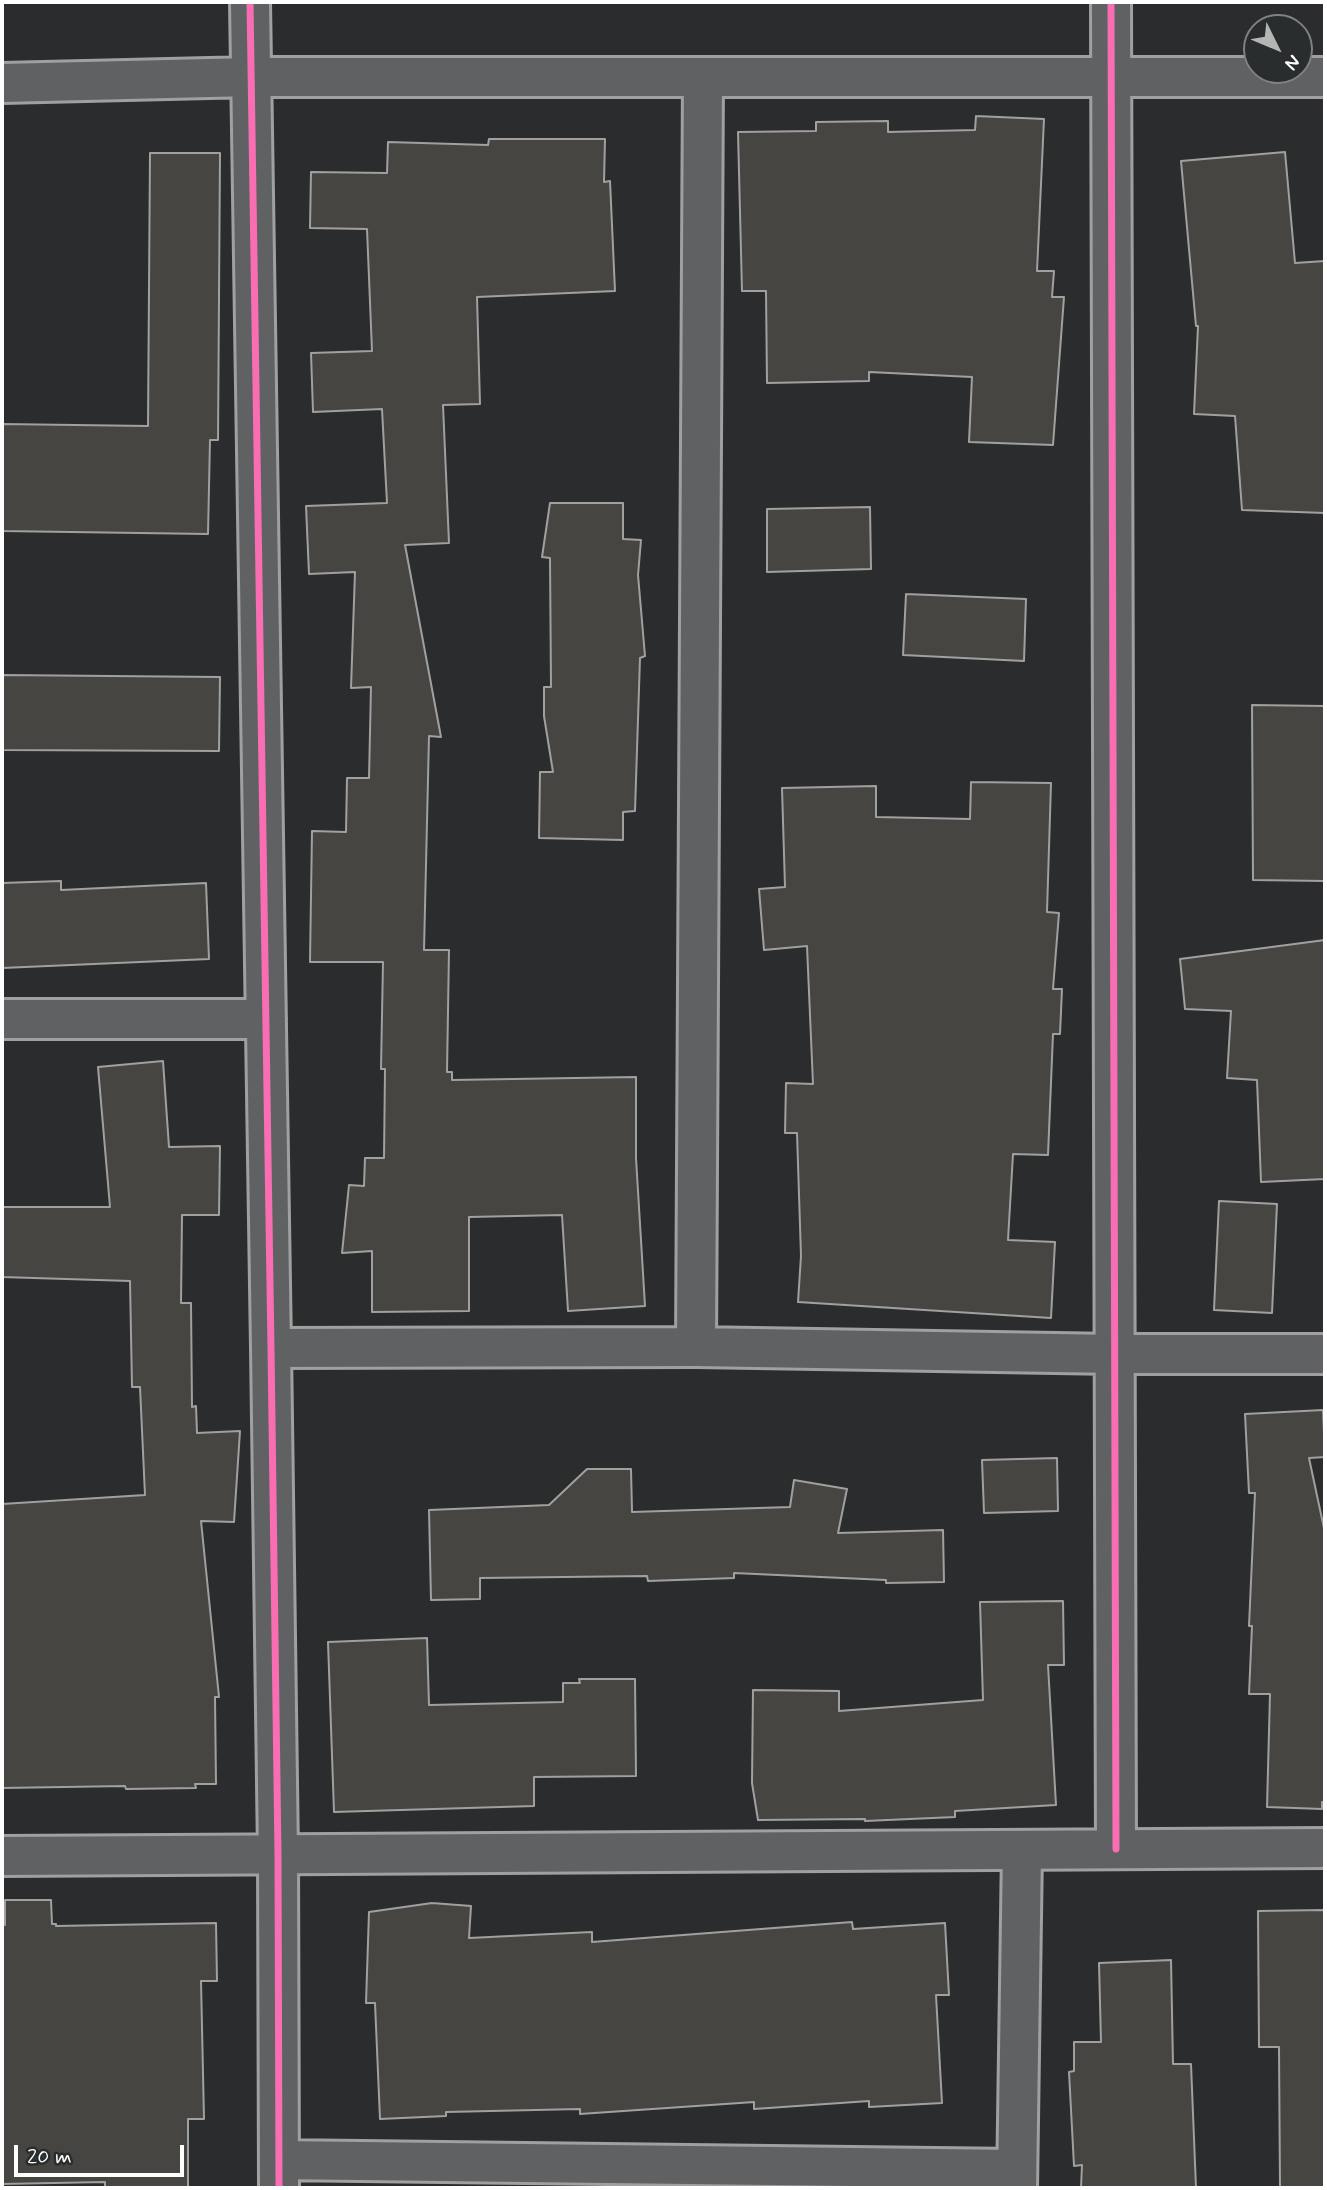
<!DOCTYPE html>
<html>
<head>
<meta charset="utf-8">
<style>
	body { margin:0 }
	#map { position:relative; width:1327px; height:2190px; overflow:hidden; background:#2b2c2d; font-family:Mynerve,sans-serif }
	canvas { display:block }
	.frame { position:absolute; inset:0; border:4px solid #fff; pointer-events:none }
	.north { position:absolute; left:1243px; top:14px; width:70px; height:70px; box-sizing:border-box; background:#2a2d2e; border:2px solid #7f8182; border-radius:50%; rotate:133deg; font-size:19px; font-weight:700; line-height:28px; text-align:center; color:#fff }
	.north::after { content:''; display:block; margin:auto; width:24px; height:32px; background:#b5b5b6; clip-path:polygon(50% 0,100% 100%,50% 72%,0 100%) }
	.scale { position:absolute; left:14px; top:2145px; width:170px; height:32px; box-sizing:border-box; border:4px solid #fff; border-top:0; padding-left:9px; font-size:21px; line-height:24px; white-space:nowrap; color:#fff; -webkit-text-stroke:5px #2a2d2e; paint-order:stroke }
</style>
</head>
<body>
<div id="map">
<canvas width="1327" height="2190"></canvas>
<div class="frame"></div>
<div class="north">N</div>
<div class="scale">20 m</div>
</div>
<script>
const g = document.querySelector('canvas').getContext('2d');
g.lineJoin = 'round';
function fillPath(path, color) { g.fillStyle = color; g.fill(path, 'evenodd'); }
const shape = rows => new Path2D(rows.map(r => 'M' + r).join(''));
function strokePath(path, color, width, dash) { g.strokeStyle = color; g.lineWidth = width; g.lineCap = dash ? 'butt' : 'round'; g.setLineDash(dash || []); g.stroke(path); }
const building = shape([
	[976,116,1044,119,1037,271,1054,271,1052,297,1064,297,1053,445,969,442,972,377,869,372,869,381,767,383,766,291,742,291,738,132,816,131,816,122,888,121,888,132,975,130,976,116],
	[489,139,605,139,604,182,610,181,615,291,477,297,480,404,443,405,449,543,405,545,441,737,429,736,424,950,449,950,447,1072,452,1072,452,1080,636,1077,636,1158,645,1306,568,1311,562,1215,469,1217,469,1311,372,1312,372,1251,342,1253,349,1185,364,1186,365,1158,384,1158,385,1069,381,1069,383,962,310,962,312,831,346,832,347,778,369,778,371,687,351,688,355,572,309,574,306,506,387,503,382,409,313,412,311,353,372,351,367,229,310,228,311,172,387,173,388,142,488,145,489,139],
	[1285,152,1295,263,1325,261,1325,513,1242,510,1235,416,1194,414,1198,326,1196,326,1181,161,1285,152],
	[150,153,220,153,218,440,210,440,208,534,2,531,2,424,148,426,150,153],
	[550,503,623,503,623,539,641,540,638,575,645,656,640,658,635,811,623,812,623,840,539,838,540,772,553,772,544,716,544,687,551,687,550,558,542,557,550,503],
	[870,507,871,569,767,572,767,509,870,507],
	[906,594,1026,599,1024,661,903,655,906,594],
	[2,675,220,677,219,751,2,750,2,675],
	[1252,705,1325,706,1325,881,1253,880,1252,705],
	[971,782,1051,783,1047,912,1059,913,1053,989,1062,989,1060,1034,1053,1034,1048,1155,1013,1154,1008,1240,1055,1242,1051,1318,798,1302,801,1256,797,1133,785,1133,786,1083,813,1084,807,946,764,950,759,889,785,887,782,788,876,786,876,817,970,819,971,782],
	[61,881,61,890,206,883,209,959,2,968,2,883,61,881],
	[1325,940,1325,1179,1261,1182,1257,1080,1227,1078,1231,1011,1185,1009,1180,959,1325,940],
	[163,1061,169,1147,220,1146,219,1215,182,1215,181,1303,191,1303,192,1407,196,1406,197,1433,240,1431,234,1522,201,1521,219,1697,215,1697,216,1784,195,1784,196,1788,126,1789,125,1786,2,1788,2,1504,145,1495,140,1387,132,1387,130,1281,2,1277,2,1207,110,1207,98,1067,163,1061],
	[1219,1201,1277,1204,1272,1313,1214,1310,1219,1201],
	[1323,1410,1325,1457,1309,1458,1325,1533,1325,1802,1322,1802,1322,1809,1267,1807,1270,1694,1249,1694,1252,1626,1249,1626,1255,1493,1249,1493,1245,1414,1323,1410],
	[1057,1458,1058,1511,984,1513,982,1460,1057,1458],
	[587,1469,631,1469,632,1512,790,1507,794,1480,847,1489,838,1533,943,1530,944,1582,886,1583,886,1580,734,1573,734,1578,648,1581,647,1576,480,1578,480,1599,431,1600,429,1510,549,1505,587,1469],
	[1063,1601,1064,1665,1048,1665,1056,1805,955,1811,955,1817,865,1821,865,1819,758,1820,752,1783,753,1690,839,1691,839,1711,983,1700,980,1602,1063,1601],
	[427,1638,429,1705,563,1702,563,1683,580,1683,579,1679,635,1679,636,1776,534,1777,534,1806,334,1812,328,1642,427,1638],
	[5,1900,51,1900,52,1924,56,1924,56,1926,216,1923,217,1981,201,1981,204,2119,188,2119,188,2188,105,2188,105,2182,2,2184,2,1925,5,1925,5,1900],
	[432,1903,471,1906,469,1938,592,1932,592,1942,852,1922,853,1929,945,1923,949,1995,936,1995,942,2103,869,2107,869,2101,754,2109,754,2102,580,2114,580,2109,446,2112,446,2116,380,2119,375,2003,366,2003,369,1912,432,1903],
	[1325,1910,1325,2188,1280,2188,1279,2047,1259,2047,1258,1911,1325,1910],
	[1171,1960,1173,2064,1191,2064,1196,2188,1081,2188,1082,2165,1074,2166,1069,2072,1074,2071,1074,2042,1101,2042,1099,1963,1171,1960]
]);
fillPath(building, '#464542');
strokePath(building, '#a0a0a0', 2);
const minor = shape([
	[250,2,271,1348,278,1854,279,2188],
	[1111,2,1116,1849],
	[2,83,251,77,1325,77],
	[2,1019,266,1019],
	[696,1347,703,77],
	[271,1348,696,1347,1115,1354,1325,1354],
	[2,1856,1325,1848],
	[279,2160,1017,2169],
	[1017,2188,1022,1850]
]);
strokePath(minor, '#a0a0a0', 44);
strokePath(minor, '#606162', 38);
strokePath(shape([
	[250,2,271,1348,278,1854,279,2188],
	[1111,2,1116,1849]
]), '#f96db3', 7);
</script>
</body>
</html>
